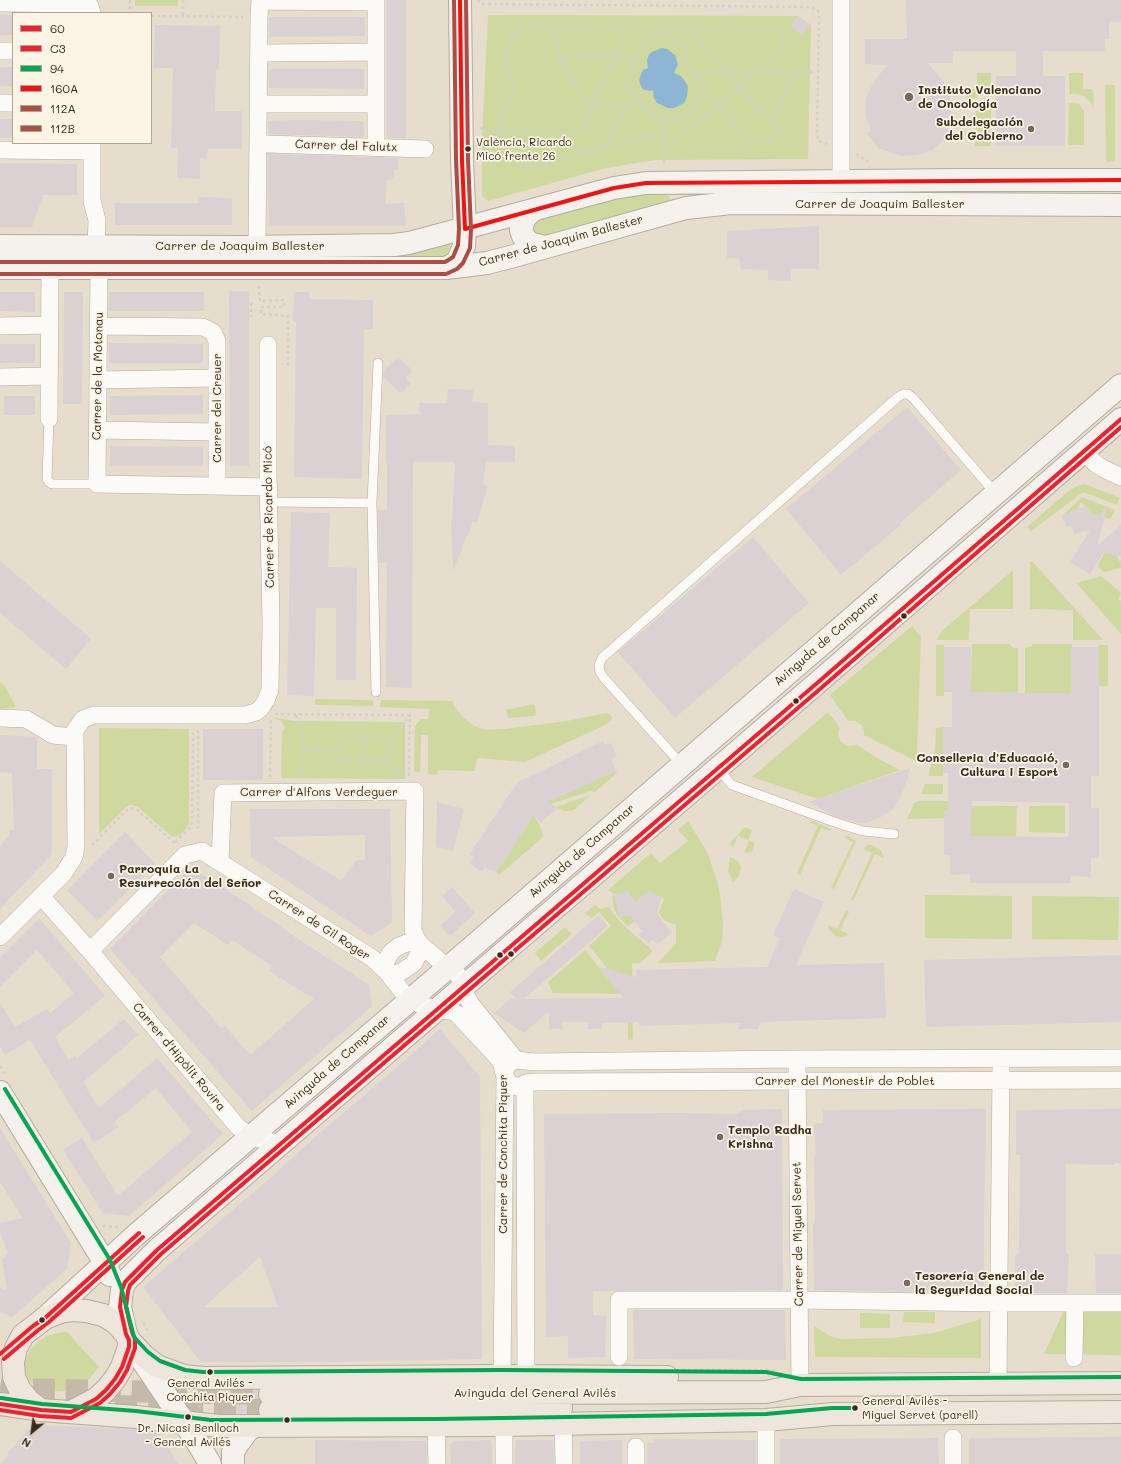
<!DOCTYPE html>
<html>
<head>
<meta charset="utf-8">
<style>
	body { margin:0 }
	#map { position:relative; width:1121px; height:1464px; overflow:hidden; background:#e7ddcc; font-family:Mali,sans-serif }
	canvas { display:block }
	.legend { position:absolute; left:12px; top:12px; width:140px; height:132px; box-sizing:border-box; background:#fcf5e5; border:1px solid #afa495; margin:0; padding:5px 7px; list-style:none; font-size:12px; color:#3b2a1e }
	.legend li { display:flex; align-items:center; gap:8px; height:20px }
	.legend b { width:20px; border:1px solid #afa495 }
	.north { position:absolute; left:12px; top:1412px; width:40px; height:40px; -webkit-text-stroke:3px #fcf5e5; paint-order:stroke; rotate:209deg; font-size:11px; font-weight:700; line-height:16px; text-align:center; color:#3b2a1e }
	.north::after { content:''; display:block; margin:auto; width:14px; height:18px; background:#3b2a1e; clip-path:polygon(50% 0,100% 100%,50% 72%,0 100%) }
</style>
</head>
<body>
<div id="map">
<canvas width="1121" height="1464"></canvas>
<ul class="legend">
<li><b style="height:5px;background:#ed222e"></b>60</li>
<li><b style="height:5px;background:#ed222e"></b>C3</li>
<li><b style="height:5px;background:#00a651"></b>94</li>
<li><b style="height:5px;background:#f51111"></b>160A</li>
<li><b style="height:5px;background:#ad4d43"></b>112A</li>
<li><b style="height:5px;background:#ad4d43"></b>112B</li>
</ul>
<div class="north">N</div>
</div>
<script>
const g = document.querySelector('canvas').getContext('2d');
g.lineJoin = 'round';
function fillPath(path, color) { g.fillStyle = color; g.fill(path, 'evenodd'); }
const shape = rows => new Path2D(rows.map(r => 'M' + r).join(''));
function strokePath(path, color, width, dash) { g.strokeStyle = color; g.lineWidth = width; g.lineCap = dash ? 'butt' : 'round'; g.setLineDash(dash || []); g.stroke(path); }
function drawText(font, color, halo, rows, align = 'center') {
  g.font = font + ' Mali,sans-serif'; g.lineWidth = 3.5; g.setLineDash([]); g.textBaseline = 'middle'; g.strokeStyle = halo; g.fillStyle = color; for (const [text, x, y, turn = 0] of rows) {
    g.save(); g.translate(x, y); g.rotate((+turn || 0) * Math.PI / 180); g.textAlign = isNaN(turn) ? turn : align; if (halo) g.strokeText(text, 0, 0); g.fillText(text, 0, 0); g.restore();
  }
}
fillPath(shape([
	[135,0,178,0,178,6,135,6],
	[488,15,798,16,811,25,808,159,656,160,635,163,602,169,488,201,482,196,482,140],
	[977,73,991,73,991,94,980,95,976,97,972,100,967,109,966,93,970,89,977,89],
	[1069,73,1083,73,1083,89,1091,89,1094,93,1093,109,1092,104,1084,96,1076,94,1069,94],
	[1105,85,1115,85,1115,161,1106,162],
	[1069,103,1079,104,1084,111,1084,145,1068,145],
	[985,104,991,104,991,146,975,146,976,112,981,105],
	[666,192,672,202,536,239,529,225,538,218,631,195],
	[451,243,447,254,441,259,398,260,398,256,408,255],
	[1085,484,1120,498,1117,505,1086,493,1082,493,1031,531,1027,527,1071,489,1077,486],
	[1082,497,1115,510,1110,519,1093,514,1081,502,1078,509,1062,516],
	[1105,552,1117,556,1119,561,1121,561,1121,568,1104,572,1099,568,1098,565],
	[1031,561,1032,561,1103,640,1073,640,1073,610,1030,609,1030,562],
	[1012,571,1013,571,1013,609,970,609,969,640,936,640,942,631],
	[1101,576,1121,593,1118,600,1121,601,1121,634,1072,578,1077,583],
	[912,626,921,637,917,754,916,761,864,735,864,730,861,725,855,721,848,721,830,695],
	[972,644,1010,644,1013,648,1018,648,1018,693,971,692],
	[1033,644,1072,644,1071,693,1025,693,1025,648,1032,646],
	[936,645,944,645,944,696,936,696],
	[1099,645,1108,645,1108,686,1099,686],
	[0,682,4,685,16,707,0,709],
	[315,699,373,700,373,706,315,705],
	[381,700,452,701,454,706,462,716,474,726,486,730,505,729,567,721,606,713,610,714,612,718,611,721,603,726,525,762,477,758,475,771,438,770,437,775,428,774,428,735,421,735,420,772,414,772,415,726,421,719,428,719,429,709,380,707],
	[533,704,535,706,536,714,535,716,509,718,508,717,506,710],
	[828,712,840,728,838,734,841,742,849,746,857,745,877,758,900,770,818,799,752,777],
	[273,718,285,719,292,721,405,722,405,779,281,778,282,732,285,727,281,721],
	[943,727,943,776,928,776,935,750,936,728],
	[99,728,189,729,189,823,188,826,180,835,174,837,171,836,139,808,135,806,130,805,126,807,99,834],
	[616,771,617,773,595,792,590,791,551,804,547,802],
	[925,784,943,784,943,794,921,794],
	[591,795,574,810,569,811,564,811,555,807],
	[918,801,964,801,964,811,944,810,944,818,907,819,914,804],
	[971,806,1017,806,1016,837,971,837],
	[1029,806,1065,806,1065,833,1029,832],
	[534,814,542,831,543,835,542,838,499,875,496,873],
	[811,820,831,829,830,831,821,828,800,875,797,873,818,826,810,822],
	[688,821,707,852,717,881,720,895,723,923,722,941,715,961,658,963,676,943,676,925,665,921,659,913,664,899,650,892,648,899,643,895,635,902,626,890,623,893,626,916,631,914,637,920,628,926,618,916,614,909,612,898,614,894,608,890,651,853,660,863,688,841,678,830],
	[745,827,752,830,748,840,755,843,752,851,748,853,744,852,749,841,738,836,733,847,729,844],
	[846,835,856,841,834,889,831,888,853,842,845,838],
	[868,845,872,845,881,850,884,858,875,854,853,901,851,900,872,853,863,849],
	[730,857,737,860,741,867,739,876,733,882,728,871],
	[925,895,1012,896,1012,939,925,938],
	[1032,896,1119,897,1118,940,1032,939],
	[595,905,600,909,609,907,619,921,653,951,640,963,632,963,633,1039,628,1040,628,994,553,993,548,982,585,950,617,990,611,973,589,946,611,926,599,912,591,918,585,913],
	[846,910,849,912,840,930,849,935,841,937,836,936,829,930,828,925,837,929],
	[565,927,572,934,541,961,535,953],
	[1066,1306,1121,1307,1121,1355,1044,1354],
	[904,1312,935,1312,935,1323,903,1322],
	[860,1313,890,1314,890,1328,860,1328],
	[981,1319,981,1358,815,1357,814,1326,830,1336,841,1339,891,1338,934,1333],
	[61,1332,67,1332,99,1367,89,1379,77,1387,65,1391,43,1391,36,1387,29,1380,24,1369,24,1361,32,1348,37,1343,47,1336]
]), '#ced89f');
fillPath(shape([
	[662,48,667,49,675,55,678,64,674,73,681,76,688,86,687,97,684,103,674,108,668,108,657,103,654,98,653,91,645,90,642,88,639,81,641,74,643,70,648,68,647,60,649,55,652,52]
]), '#8db6d4');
fillPath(shape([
	[387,0,406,0,406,138,387,138],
	[906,0,1121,0,1121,22,1109,22,1109,39,1105,39,1105,51,1043,51,1043,76,1065,76,1065,146,996,146,996,76,1016,76,1016,51,953,51,953,63,928,63,947,86,950,94,951,112,948,128,951,130,942,142,932,150,917,155,902,156,878,148,867,134,871,130,866,117,865,101,873,83,887,65,865,64,865,39,907,39],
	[0,15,13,15,13,35,0,35],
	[798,16,811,25,802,35,790,26],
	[269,17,364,17,365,36,269,37],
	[155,25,220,26,219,69,216,69,215,111,242,111,242,149,208,149,207,159,200,158,200,179,177,178,178,148,171,148,173,68,154,68],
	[0,67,13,67,13,87,0,86],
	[269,69,364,69,364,89,269,88],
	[0,119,13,119,13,138,0,138],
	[300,120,363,121,364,137,269,134,268,121],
	[268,154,398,158,398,170,394,170,394,179,387,180,385,204,404,203,406,226,269,226],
	[0,163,77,164,77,195,43,195,32,227,0,227],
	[199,197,232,198,232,225,115,225,115,203,199,203],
	[819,226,819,269,790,269,791,281,768,280,768,270,741,269,739,259,727,258,727,231],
	[229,291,249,291,249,466,230,466],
	[0,292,35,292,35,312,0,311],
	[64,292,83,292,82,404,63,404],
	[109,292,204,292,204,311,109,311],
	[294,292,309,292,309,299,373,300,373,329,364,329,362,479,294,477,296,322,293,322],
	[109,343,203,344,203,363,109,363],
	[0,344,35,344,35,363,0,363],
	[398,357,412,370,406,378,411,383,403,392,399,392,383,377,384,370],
	[448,389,473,390,472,402,488,403,488,445,515,446,515,462,486,462,483,484,488,486,477,522,473,521,453,571,451,521,452,521,455,462,413,462,412,688,386,687,387,563,379,563,378,510,387,510,387,462,386,462,386,415,423,414,419,411,420,403,447,403],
	[203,395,203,414,110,415,109,396],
	[4,396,35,396,35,415,4,415],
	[907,407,961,470,900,523,901,525,841,575,786,509],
	[110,446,203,447,203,466,110,466],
	[1085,506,1093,514,1099,516,1104,508,1107,509,1097,546,1121,525,1121,557,1104,552,1090,574,1070,562,1090,530,1074,534,1071,525,1066,527,1062,516],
	[291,512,330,513,328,567,357,568,356,680,336,680,336,608,316,608,314,696,287,695],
	[753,537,809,603,675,718,618,652],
	[0,561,91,639,66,669,0,613],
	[944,647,971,647,971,692,1025,693,1071,693,1071,647,1099,647,1099,776,1091,776,1091,808,1099,808,1099,858,1091,858,1091,877,1071,876,1071,883,970,883,970,874,950,875,950,855,944,855,944,810,948,810,948,773,943,773,943,727,952,727,952,692,944,692],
	[972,801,1069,803,1069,837,971,836],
	[203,729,263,729,263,780,203,780],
	[0,735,37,737,37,769,52,769,52,854,0,909,0,846,9,835,9,830,14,830,12,773,0,772],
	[603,741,605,745,611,743,617,757,611,759,616,771,547,802,558,808,540,823,534,814,496,873,485,867,482,872,469,863,474,856,469,855,512,790,519,782],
	[910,768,906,783,899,799,892,810,877,819,867,823,859,823,832,815,809,802],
	[437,802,464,809,453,851,436,847],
	[250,809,390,809,392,922,371,936,251,857],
	[365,835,365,860,357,860,341,881,271,837],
	[125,832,155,863,98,921,67,890],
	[191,867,253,907,252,908,273,921,295,937,369,985,372,1006,252,1111,110,949],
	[194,923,228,945,232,940,272,966,269,971,314,999,250,1055,225,1026,222,1029,160,957],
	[452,887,475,913,450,936,440,926,456,912,442,896],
	[794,889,824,902,796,965,884,963,886,1018,761,1022,758,1029,738,1029,741,1023,639,1026,639,1022,602,1023,602,1029,588,1029,588,1022,563,1022,563,1029,549,1029,549,1011,524,1033,494,1013,510,999,516,999,510,992,599,915,608,926,524,999,623,998,599,967,636,977,636,970,767,967,780,938,773,935],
	[626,890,635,902,649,891,662,898,657,912,662,921,672,932,658,944,653,940,649,943,638,935,642,931,629,915,619,918,614,894,623,893],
	[39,918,105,996,55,1037,69,1060,75,1056,77,1058,124,1019,138,1035,83,1082,99,1108,157,1058,223,1134,129,1216,103,1213,63,1150,82,1138,118,1196,192,1132,156,1088,114,1122,119,1127,94,1143,30,1040,5,1055,0,1046,0,1003,15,1027,47,1009,50,1013,74,993,37,950,0,987,0,957],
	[1121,955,1121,1022,926,1027,924,960],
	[440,1029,480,1077,482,1359,309,1362,201,1362,143,1287,275,1174,308,1143,396,1068],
	[260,1257,278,1307,204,1307,227,1286],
	[782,1109,783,1290,593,1291,593,1315,606,1316,605,1357,568,1358,568,1336,546,1337,544,1114,677,1113,738,1114,742,1110],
	[986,1109,984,1219,984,1293,814,1290,813,1225,815,1221,814,1156,816,1155,814,1124,823,1123,823,1110],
	[1121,1109,1121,1163,1115,1163,1114,1165,1066,1164,1066,1252,1069,1256,1067,1293,1015,1293,1015,1256,1019,1253,1020,1155,1016,1155,1016,1110],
	[0,1128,71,1243,67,1269,12,1317,0,1312,0,1288,7,1290,2,1259,8,1253,0,1233,0,1223,23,1218,0,1182],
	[1095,1254,1121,1254,1121,1293,1096,1293],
	[633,1310,785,1310,786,1360,634,1359],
	[225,1390,258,1390,258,1394,261,1402,258,1410,258,1413,225,1413],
	[35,1425,134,1429,159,1432,178,1464,0,1464,8,1456,7,1454,31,1427,33,1427],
	[1121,1437,1121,1464,969,1464,969,1438],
	[938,1438,939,1464,780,1464,780,1439],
	[653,1439,756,1440,756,1464,647,1464,647,1443,653,1443],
	[315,1440,426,1441,427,1464,315,1464],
	[491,1440,491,1444,492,1444,492,1464,451,1464,450,1444,452,1444,452,1441],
	[516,1440,553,1440,554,1464,515,1464],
	[622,1440,622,1464,580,1464,580,1441]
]), '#d9d1d2');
strokePath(shape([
	[0,1387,11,1389,270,1394],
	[115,1406,270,1410]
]), '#c5b9a9', 22, [22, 11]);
const lane = shape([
	[49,419,47,479,49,482,52,484,97,484],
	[269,502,372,503,376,692],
	[372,503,378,363],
	[682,765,604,678,600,672,599,665,602,658,898,397,903,394,908,394,913,398,996,494],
	[717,768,732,785,840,824,863,831,894,834]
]);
const street = shape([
	[268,1,376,2],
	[0,3,87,4,90,6,92,13],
	[0,51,13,51],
	[267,53,376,52],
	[0,103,13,103],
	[267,104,376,104],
	[92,143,92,201,97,220,96,247],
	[267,144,425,149],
	[376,147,376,0],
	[0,150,92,151],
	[841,182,841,0],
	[257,246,259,17,260,0],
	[99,268,97,484,269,487],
	[0,326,50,325],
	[99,326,203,327,213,332,217,341,217,486],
	[268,345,268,473,271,623,270,690,266,700,261,708,256,712,245,715,94,715,83,719,75,730,76,846,74,857,64,873,41,896,90,951,185,855,202,851,372,958,386,971,409,1000,436,1010,451,1011,457,1014,496,1056,501,1062,505,1077,502,1376],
	[0,377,49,376],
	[98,380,217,378],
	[49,419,50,268],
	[98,430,216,432],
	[1084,451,1095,463,1102,468,1121,477],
	[0,718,26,719,53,735,74,737],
	[220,861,223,793,415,791,413,930,416,938,421,945,448,968,456,973,461,979,462,987,470,1003,516,1060],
	[0,937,41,896],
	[414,942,421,945,420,952,413,964,401,972,396,974,391,974,386,971,385,966,387,959,391,952,399,946,407,943,414,942],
	[90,951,238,1127,251,1137,281,1144],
	[797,1069,800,1385],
	[504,1073,508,1064,516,1060,534,1062,796,1059,1121,1058],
	[505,1077,510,1084,518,1087,526,1083,537,1082,1121,1080],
	[525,1084,526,1376],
	[619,1357,619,1300,798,1300,999,1303,1121,1303],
	[1074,1358,1075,1303],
	[998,1383,1001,1069],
	[766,1420,766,1464],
	[563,1423,564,1464],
	[436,1425,437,1464],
	[953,1438,953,1464],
	[636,1447,636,1464],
	[504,1464,504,1425]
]);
const secondary = shape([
	[534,210,526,216,523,223,521,230,523,236,529,243,545,247],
	[0,246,242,247,394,245,409,243,614,188,646,183,960,180,1121,180],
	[0,268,446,268,487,263,514,256,686,208,731,203,1121,205],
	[446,268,454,264,458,260,464,246,465,229,462,160,460,0],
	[0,1092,105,1263,110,1275],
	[45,1318,138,1233,465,953,1121,385],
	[126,1334,120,1307,122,1290,125,1282,157,1250,816,684,1121,419],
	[136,1351,198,1443,210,1464],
	[233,1464,233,1452,237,1445,248,1430,255,1426]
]);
const primary = shape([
	[129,1340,144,1356,157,1366,184,1376,203,1378,502,1376,667,1377],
	[270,1394,766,1392,800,1385,1121,1383],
	[0,1404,41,1410,136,1417,219,1426,504,1425,766,1420,833,1414,1121,1412],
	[41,1410,29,1401,20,1390,14,1377,13,1362,16,1348,23,1335,45,1318,60,1312,73,1310,86,1311,103,1315,116,1323,126,1334,129,1340,129,1347,122,1367,115,1379,106,1390,96,1399,71,1412],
	[270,1410,561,1408]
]);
strokePath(lane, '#b4aca0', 10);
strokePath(street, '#b4aca0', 18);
strokePath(secondary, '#b4aca0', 24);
strokePath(primary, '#b4aca0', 24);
strokePath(shape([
	[130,0,130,13],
	[183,0,183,16],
	[478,0,481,4,485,4,811,7,816,9,818,11,819,16,817,135,819,141,827,144],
	[151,16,243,17],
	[547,27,772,28,779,30,783,35,784,42,782,48,778,53,665,152],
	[689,29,772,124],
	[660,37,661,28],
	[559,56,556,42,547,27,533,25,520,27,512,38,506,54,506,65,513,86,512,95,502,117,498,131,575,133,579,132,582,130,627,28],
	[636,58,642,44,656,36,667,37,677,41,687,51,688,64,701,85,745,139,772,139,776,135,777,129,772,124,796,72],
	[695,73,813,72],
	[625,105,593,105,587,100,568,76,559,56,636,58,635,63,628,77,629,88,644,105],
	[480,128,498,131,498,139,520,165,524,167,529,167,664,132],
	[606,147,625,105,644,105,653,114,664,119,672,120,681,118,688,114,697,102,700,85],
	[856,154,871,163],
	[664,163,664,119],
	[259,286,260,301,284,300,284,307,261,307,261,314,288,316,288,364,282,364],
	[251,303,251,317],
	[275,714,410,715],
	[296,715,302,734,305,750,303,765,299,777],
	[341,740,390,740,389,762,341,761,341,740],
	[390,740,410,715,409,776],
	[305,750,341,750],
	[362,761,363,740],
	[389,762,401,776],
	[270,777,271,720],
	[198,829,198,729],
	[175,842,191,827,192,822,193,730],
	[92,845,129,808,136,809,176,844],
	[0,1066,6,1076],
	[103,1226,118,1227],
	[143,1323,150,1334],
	[682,1370,777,1370],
	[194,1395,200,1407]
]), '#d3d0cb', 2.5, [3, 3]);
strokePath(lane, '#fbfaf7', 9);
strokePath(street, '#fbfaf7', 17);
strokePath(secondary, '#f5f1ed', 22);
strokePath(primary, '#eee5dc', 22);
strokePath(shape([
	[0,1354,33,1326,45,1318,139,1233],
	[0,1404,41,1410,71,1412,96,1399,106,1390,115,1379,122,1367,129,1347,129,1340,126,1334,120,1307,122,1290,125,1282,157,1250,816,684,1121,419]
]), '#ed222e', 4);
strokePath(shape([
	[4,1359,37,1331,49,1322,143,1237],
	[0,1410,40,1416,71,1418,100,1403,110,1394,120,1382,127,1370,135,1348,135,1339,132,1332,126,1307,128,1291,130,1285,161,1254,820,689,1121,427]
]), '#ed222e', 4);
strokePath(shape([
	[5,1089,110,1260,121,1287,134,1337,148,1352,160,1361,185,1370,203,1372,502,1370,766,1372,801,1379,1121,1377],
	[1,1398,42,1404,136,1411,211,1420,436,1419,766,1414,832,1408,855,1408]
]), '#00a651', 4);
strokePath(shape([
	[460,0,462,160,465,229,614,188,646,183,1121,180]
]), '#f51111', 4);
strokePath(shape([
	[0,274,446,274,457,269,463,263,470,248,471,229,468,160,466,0]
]), '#ad4d43', 4);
strokePath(shape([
	[0,262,445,262,450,259,453,257,458,245,459,229,456,160,454,0]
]), '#ad4d43', 4);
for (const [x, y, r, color] of [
	[909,97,5,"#77695b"],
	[1031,129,4,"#77695b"],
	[468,149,3.5,"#3b2a1e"],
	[904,616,3.5,"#3b2a1e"],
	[796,701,3.5,"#3b2a1e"],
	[1066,765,4,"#77695b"],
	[111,876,4,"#77695b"],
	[511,954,3.5,"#3b2a1e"],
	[500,955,3.5,"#3b2a1e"],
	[720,1137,4,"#77695b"],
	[907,1283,4,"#77695b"],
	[42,1320,3.5,"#3b2a1e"],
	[210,1372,3.5,"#3b2a1e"],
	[855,1408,3.5,"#3b2a1e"],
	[188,1417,3.5,"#3b2a1e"],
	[287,1420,3.5,"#3b2a1e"]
]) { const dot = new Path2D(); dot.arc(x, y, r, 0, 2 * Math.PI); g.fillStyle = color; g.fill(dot); strokePath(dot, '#fcf5e5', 1.5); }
drawText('11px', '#3b2a1e', '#fcf5e5', [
	["València, Ricardo",476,143],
	["Micó frente 26",476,157],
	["General Avilés -",210,1384,"center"],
	["Conchita Piquer",210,1398,"center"],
	["General Avilés -",862,1402],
	["Miguel Servet (parell)",862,1416],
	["Dr. Nicasi Benlloch",188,1429,"center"],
	["- General Avilés",188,1443,"center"]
], 'left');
drawText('bold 12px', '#3b2a1e', '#fcf5e5', [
	["Instituto Valenciano",918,90],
	["de Oncología",918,104],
	["Subdelegación",1023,122,"right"],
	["del Gobierno",1023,136,"right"],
	["Conselleria d'Educació,",1058,758,"right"],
	["Cultura i Esport",1058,772,"right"],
	["Parroquia La",119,869],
	["Resurrección del Señor",119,883],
	["Templo Radha",728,1130],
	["Krishna",728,1144],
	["Tesorería General de",915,1276],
	["la Seguridad Social",915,1290]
], 'left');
drawText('12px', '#3b2a1e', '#fcf5e5', [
	["Carrer del Falutx",346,146,2],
	["Carrer de Joaquim Ballester",880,204],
	["Carrer de Joaquim Ballester",561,241,-15],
	["Carrer de Joaquim Ballester",240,246],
	["Carrer de la Motonau",98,376,-89],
	["Carrer del Creuer",217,408,-90],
	["Carrer de Ricardo Micó",269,517,-91],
	["Avinguda de Campanar",827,639,-41],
	["Carrer d'Alfons Verdeguer",319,792],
	["Avinguda de Campanar",582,851,-41],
	["Carrer de Gil Roger",319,925,33],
	["Carrer d'Hipòlit Rovira",179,1057,50],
	["Avinguda de Campanar",337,1062,-41],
	["Carrer del Monestir de Poblet",845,1081],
	["Carrer de Conchita Piquer",503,1154,-90],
	["Carrer de Miguel Servet",798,1234,-91],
	["Avinguda del General Avilés",535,1393]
]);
</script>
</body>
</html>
